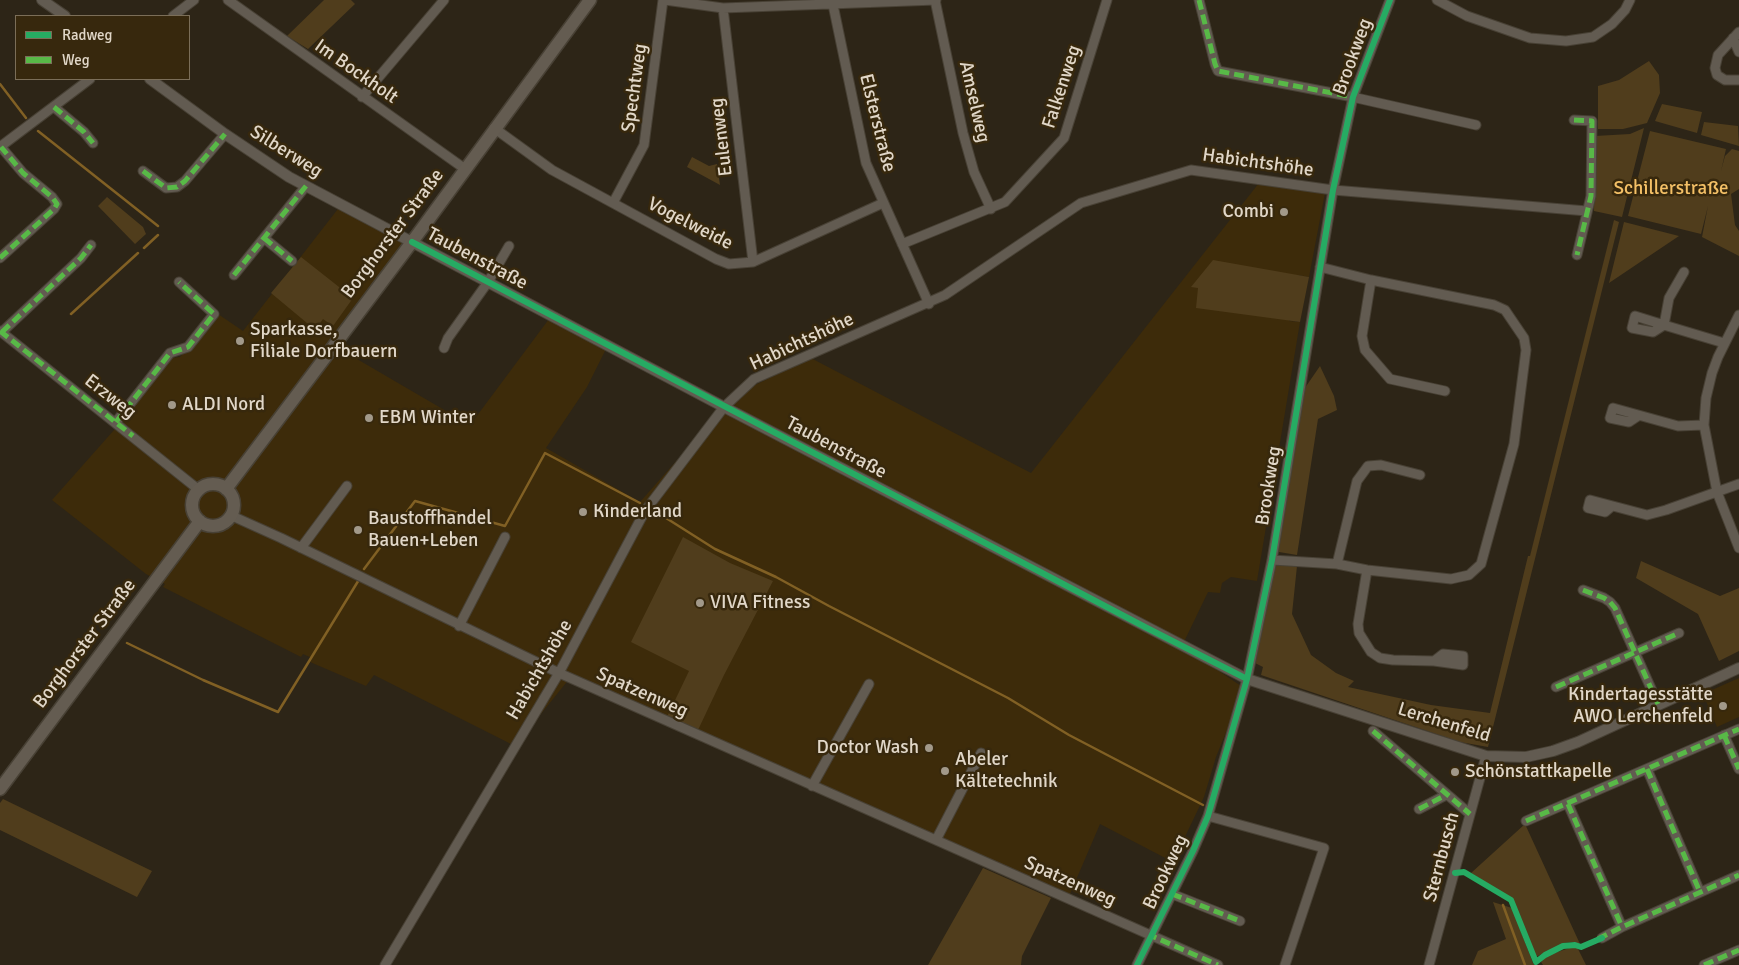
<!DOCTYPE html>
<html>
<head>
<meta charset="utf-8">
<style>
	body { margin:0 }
	#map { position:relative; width:1739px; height:965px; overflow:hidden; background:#2d2517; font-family:Signika,sans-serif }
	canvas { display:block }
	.legend { position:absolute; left:15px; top:15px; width:175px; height:65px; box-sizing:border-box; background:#37280d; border:1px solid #7b6e58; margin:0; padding:6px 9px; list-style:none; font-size:15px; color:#e1d7c8 }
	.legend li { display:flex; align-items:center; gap:10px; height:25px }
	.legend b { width:25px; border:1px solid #7b6e58 }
</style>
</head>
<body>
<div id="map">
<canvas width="1739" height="965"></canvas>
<ul class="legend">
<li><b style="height:6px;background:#26ab63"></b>Radweg</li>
<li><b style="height:6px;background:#58b947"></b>Weg</li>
</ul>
</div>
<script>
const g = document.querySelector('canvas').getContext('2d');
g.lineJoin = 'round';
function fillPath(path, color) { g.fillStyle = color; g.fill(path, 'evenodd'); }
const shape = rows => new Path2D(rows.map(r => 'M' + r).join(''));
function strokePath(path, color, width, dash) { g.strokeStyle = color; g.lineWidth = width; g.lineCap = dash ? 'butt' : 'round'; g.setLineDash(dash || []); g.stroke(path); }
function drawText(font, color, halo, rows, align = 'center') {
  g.font = font + ' Signika,sans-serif'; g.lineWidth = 5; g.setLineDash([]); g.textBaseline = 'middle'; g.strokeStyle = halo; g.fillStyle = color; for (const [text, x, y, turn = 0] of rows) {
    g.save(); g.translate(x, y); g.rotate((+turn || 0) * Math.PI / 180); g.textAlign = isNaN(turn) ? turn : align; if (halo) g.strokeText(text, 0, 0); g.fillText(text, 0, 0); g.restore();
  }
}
fillPath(shape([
	[1259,183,1325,193,1309,277,1298,275,1289,321,1300,322,1257,581,1231,577,1222,583,1220,593,1208,592,1182,646,1244,688,1216,757,1204,797,1173,862,1100,824,1070,894,1061,890,1058,894,570,678,515,746,374,675,366,686,310,662,312,658,303,654,301,657,163,587,165,584,146,574,52,500,130,412,170,358,180,357,218,314,243,331,341,205,412,242,333,345,470,425,552,315,608,345,587,387,546,448,640,502,724,407,755,385,776,375,807,356,1031,473],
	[1739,678,1739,717,1717,727,1703,694]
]), '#3d2b0a');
fillPath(shape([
	[324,0,351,0,355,4,308,49,287,36],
	[1649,61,1659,75,1660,93,1647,123,1623,129,1598,129,1598,86,1619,80],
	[1662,104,1702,112,1697,133,1655,121],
	[1704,122,1738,126,1739,146,1701,135],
	[1644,128,1622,217,1594,211,1595,136,1630,134],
	[1650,131,1726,149,1721,171,1725,156,1732,149,1739,151,1739,189,1731,194,1735,225,1739,231,1739,256,1702,237,1708,206,1701,234,1628,216],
	[692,157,709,166,717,164,720,185,687,167],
	[107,197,143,227,146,234,135,244,98,206],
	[1614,220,1619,222,1488,747,1460,742,1261,675,1263,667,1251,661,1272,560,1297,566,1292,614,1311,655,1336,673,1354,681,1348,687,1431,705,1490,713,1528,556,1530,556],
	[1624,222,1679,236,1609,283],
	[301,257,353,298,333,326,323,319,318,326,313,328,271,293],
	[1213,260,1309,277,1300,322,1196,308,1198,288,1191,287],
	[1320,366,1334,396,1337,410,1318,419,1297,555,1273,551,1298,398],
	[683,537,730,563,773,581,724,675,698,730,667,717,689,671,631,642],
	[1641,561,1720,596,1739,588,1739,651,1719,661,1698,614,1636,578],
	[3,799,152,871,137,897,0,830,0,803],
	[1525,824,1580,944,1572,942,1564,943,1536,957,1512,899,1471,873],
	[983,868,1051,898,1022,956,1021,965,928,965],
	[1493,902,1512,908,1533,963,1535,965,1472,965,1478,951,1506,939],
	[1575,946,1578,949,1586,965,1543,965,1541,962,1546,956]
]), '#503d1c');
strokePath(shape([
	[0,84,26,118],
	[38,131,158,226],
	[144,248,158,235],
	[71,314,138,253],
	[655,511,715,549,776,577,829,606,1008,698,1069,735,1203,805],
	[364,569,415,501,505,526,545,453,640,503],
	[127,643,203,680,278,712,360,578],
	[1503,905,1525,965]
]), '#816024', 2.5);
const minor = shape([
	[228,0,465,169],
	[665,0,723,8,936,0],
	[832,0,866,163,929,304],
	[935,0,963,133,974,172,991,209],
	[1199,0,1215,64,1218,71,1348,96,1476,125],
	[1437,0,1467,16,1530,38,1566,41,1593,37,1612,24,1625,10,1630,0],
	[723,8,753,262],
	[173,16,194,0],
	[1739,32,1718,55,1715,68,1717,75,1725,80,1739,80],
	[1733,38,1739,52],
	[362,97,444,0],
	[54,107,84,132,93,143],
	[1574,120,1592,121,1591,196,1577,255],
	[494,128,552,170,716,259,729,264,753,262,883,203],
	[0,147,90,79],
	[143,171,166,188,177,187,185,181,225,134],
	[613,203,644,145,663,0],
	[264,238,292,261],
	[902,244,1005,202,1064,138,1107,0],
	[0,258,54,209,57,204,52,197,23,173,1,147],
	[1684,272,1669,298,1664,325,1653,332,1632,328,1635,316,1664,325,1724,343],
	[234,275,306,186],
	[1371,280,1362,336,1365,350,1390,379,1445,391],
	[1739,315,1718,357,1712,373,1706,398,1704,425,1717,492,1739,548],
	[0,331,199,490],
	[2,332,81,258,91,245],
	[444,348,448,338,488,282,509,246],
	[1638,416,1629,422,1610,418,1613,408,1678,426,1704,425],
	[116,422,170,353,188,347,214,314,179,282],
	[1612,506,1605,512,1588,508,1590,500,1647,515,1666,510,1739,484],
	[230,515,281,538,559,673,1218,965],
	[301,548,347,486],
	[1272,560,1337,564,1367,570,1451,579,1469,575,1481,564,1514,444,1526,350,1524,338,1505,310,1494,305,1371,280,1320,267],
	[1337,564,1357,481,1368,466,1381,465,1420,475],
	[1367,570,1358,624,1359,633,1371,652,1380,658,1393,660,1434,661,1463,665,1463,656,1443,654,1434,661],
	[1583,590,1604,598,1610,602,1615,608,1658,704],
	[459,626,505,537],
	[1556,687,1679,633],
	[1373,731,1470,814],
	[1724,735,1739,769],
	[1647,769,1700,892],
	[812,786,869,684],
	[1568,804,1622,927],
	[1419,809,1446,795],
	[1208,816,1324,848,1285,965],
	[1526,821,1739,729],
	[936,840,981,753],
	[1172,894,1240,921],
	[1602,938,1622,927,1739,875],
	[385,965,559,673,645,511,724,407,754,379,945,295,1081,203,1191,170,1333,190,1587,211],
	[1137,965,1193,851,1208,816,1247,679,1272,560,1333,190,1353,97,1390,0],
	[1429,965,1486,756],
	[1704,965,1739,950]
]);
const tertiary = shape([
	[42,0,65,16],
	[150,79,225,134,289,177,306,186,724,407,1247,679,1486,756,1526,757,1553,751,1578,742,1739,668]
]);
const secondary = shape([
	'192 505a21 21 0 1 1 42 0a21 21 0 1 1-42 0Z',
	[226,489,412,242,590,0],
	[0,789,200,521]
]);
strokePath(minor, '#484135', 11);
strokePath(tertiary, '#484135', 12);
strokePath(secondary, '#484135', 15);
strokePath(minor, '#625b51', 9);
strokePath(tertiary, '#625b51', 10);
strokePath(secondary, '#645c51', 12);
strokePath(shape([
	[1199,0,1215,64,1218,71,1353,97],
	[54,107,84,132,93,143],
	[1574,120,1592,121,1591,196,1577,255],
	[143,171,166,188,177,187,185,181,225,134],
	[264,238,292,261],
	[0,258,54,209,57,204,52,197,23,173,1,147],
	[234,275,306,186],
	[0,331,133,436],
	[2,332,81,258,91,245],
	[116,422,170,353,188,347,214,314,179,282],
	[1583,590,1604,598,1610,602,1615,608,1658,704],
	[1556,687,1679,633],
	[1373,731,1470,814],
	[1724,735,1739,769],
	[1647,769,1700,892],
	[1568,804,1622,927],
	[1419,809,1446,795],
	[1526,821,1739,729],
	[1172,894,1240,921],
	[1154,931,1152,936,1218,965],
	[1598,939,1622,927,1739,875],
	[1704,965,1739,950]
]), '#58b947', 5, [10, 5]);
strokePath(shape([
	[412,242,1145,627,1247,679],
	[1455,873,1464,872,1511,900,1536,962,1545,955,1563,946,1575,945,1581,947,1602,938],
	[1137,965,1193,851,1208,816,1247,679,1272,560,1333,190,1353,97,1390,0]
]), '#26ab63', 6);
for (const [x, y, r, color] of [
	[1284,212,5,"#a2998a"],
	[240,341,5,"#a2998a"],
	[172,405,5,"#a2998a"],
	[369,418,5,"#a2998a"],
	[583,512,5,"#a2998a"],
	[358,530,5,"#a2998a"],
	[700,603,5,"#a2998a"],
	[1723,706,5,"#a2998a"],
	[929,748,5,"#a2998a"],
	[945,771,5,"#a2998a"],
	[1455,772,5,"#a2998a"]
]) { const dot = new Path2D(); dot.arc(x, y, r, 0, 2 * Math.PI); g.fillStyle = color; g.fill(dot); strokePath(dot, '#37280d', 2); }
drawText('19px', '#e1d7c8', '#37280d', [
	["Brookweg",1353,57,-70],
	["Im Bockholt",356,72,35],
	["Falkenweg",1062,87,-72],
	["Spechtweg",635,88,-82],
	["Amselweg",974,102,77],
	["Elsterstraße",877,123,76],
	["Eulenweg",722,137,-97],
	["Silberweg",286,152,32],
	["Habichtshöhe",1258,163,8],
	["Vogelweide",690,224,27],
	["Borghorster Straße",393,234,-53],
	["Taubenstraße",477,259,28],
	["Habichtshöhe",802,342,-25],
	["Erzweg",110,397,38],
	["Taubenstraße",836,448,28],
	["Brookweg",1269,486,-81],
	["Borghorster Straße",85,644,-53],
	["Habichtshöhe",540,670,-60],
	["Spatzenweg",642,693,24],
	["Lerchenfeld",1444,723,17],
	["Sternbusch",1442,857,-75],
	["Brookweg",1166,872,-65],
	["Spatzenweg",1070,882,24]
]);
drawText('19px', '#f4c066', '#37280d', [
	["Schillerstraße",1671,189]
]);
drawText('19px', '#e1d7c8', '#37280d', [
	["Combi",1274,212,"right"],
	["Sparkasse,",250,330],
	["Filiale Dorfbauern",250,352],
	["ALDI Nord",182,405],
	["EBM Winter",379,418],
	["Kinderland",593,512],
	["Baustoffhandel",368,519],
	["Bauen+Leben",368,541],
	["VIVA Fitness",710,603],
	["Kindertagesstätte",1713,695,"right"],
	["AWO Lerchenfeld",1713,717,"right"],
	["Doctor Wash",919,748,"right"],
	["Abeler",955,760],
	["Kältetechnik",955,782],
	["Schönstattkapelle",1465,772]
], 'left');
</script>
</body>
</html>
